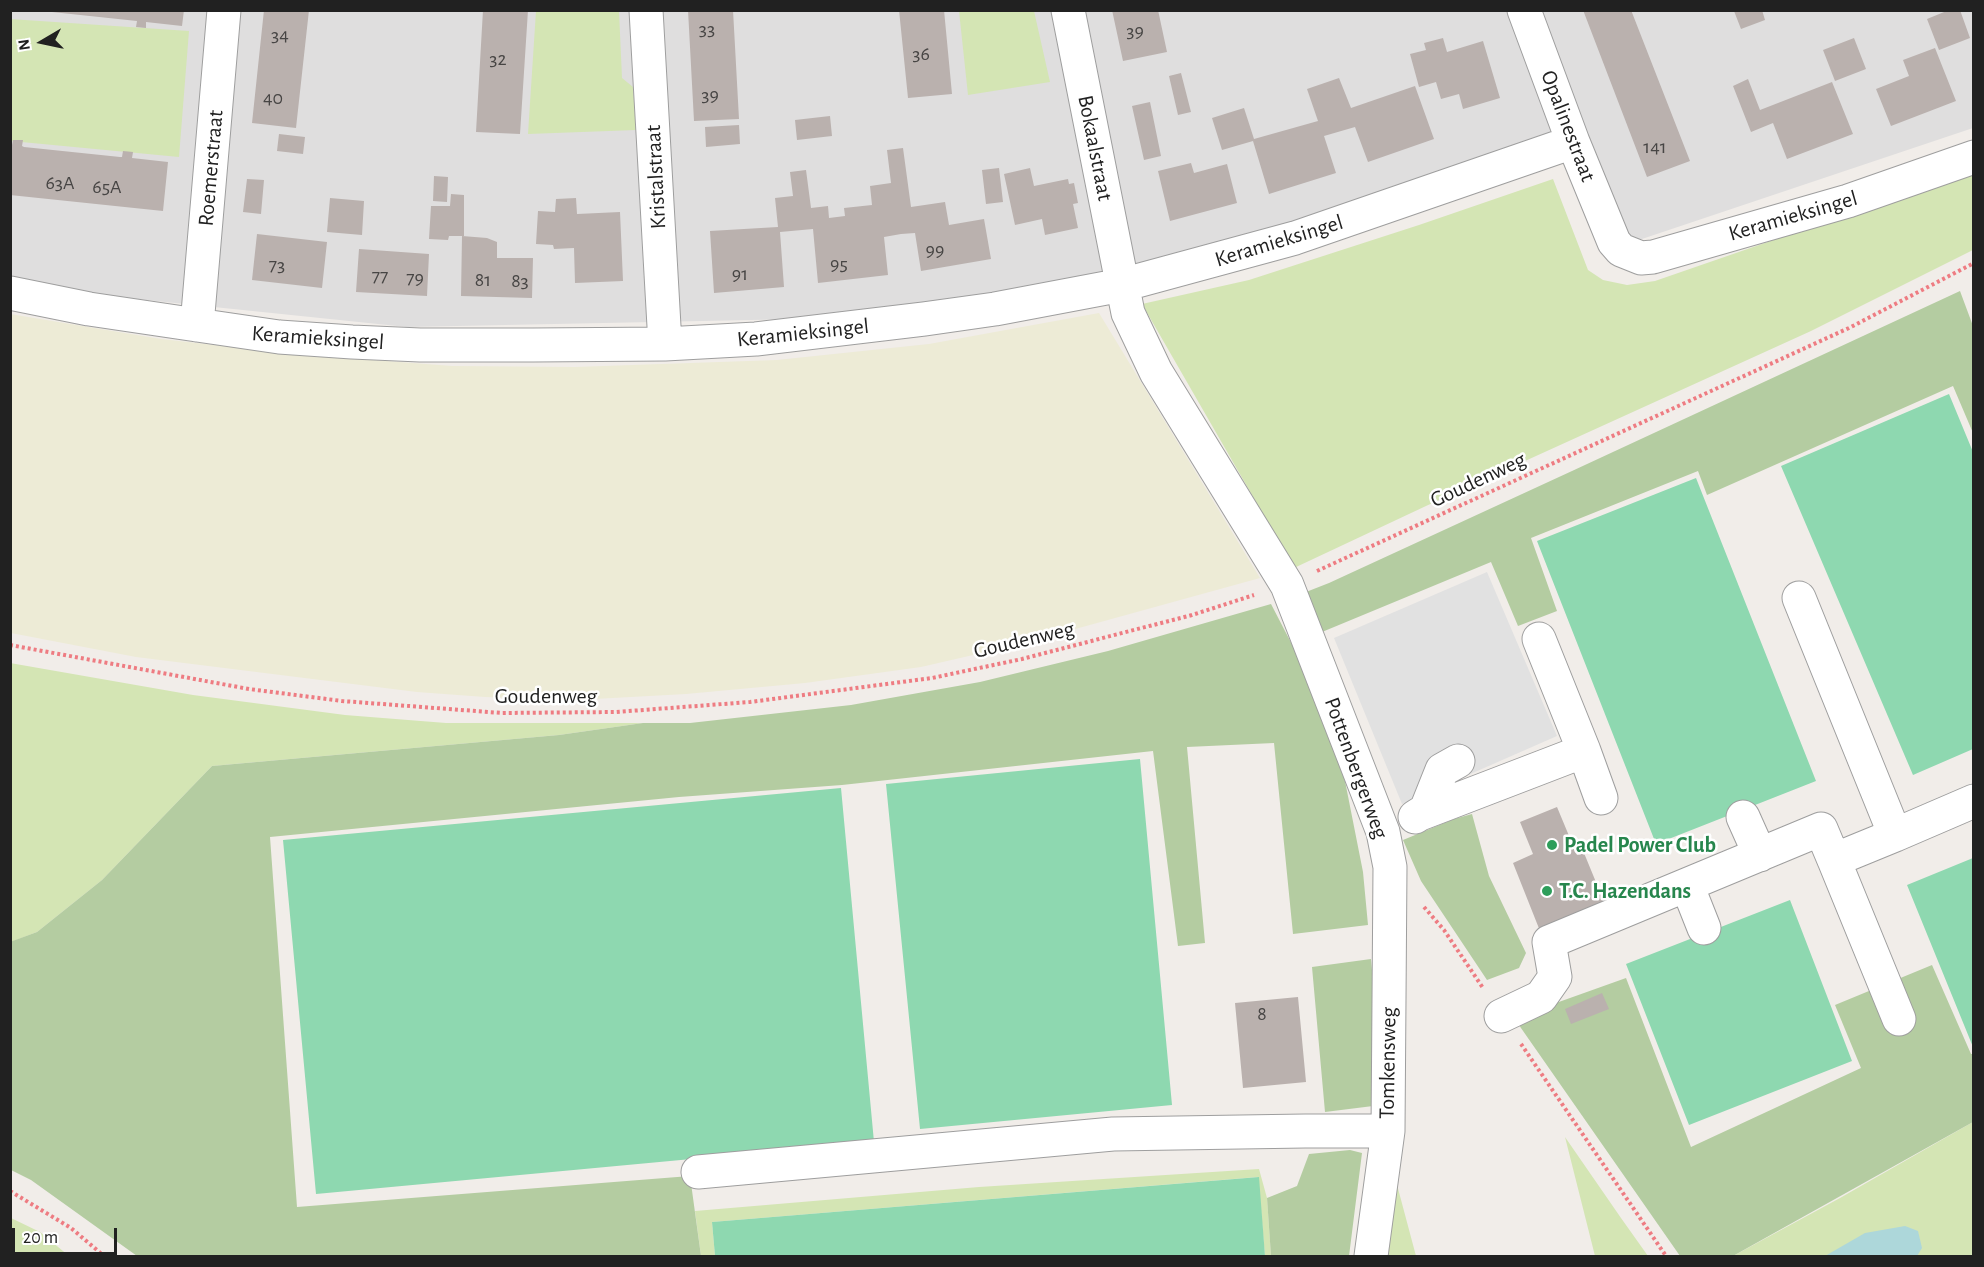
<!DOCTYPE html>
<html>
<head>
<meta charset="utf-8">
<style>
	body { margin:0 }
	#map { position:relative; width:1984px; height:1267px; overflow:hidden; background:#f1ede9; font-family:"Alegreya Sans",sans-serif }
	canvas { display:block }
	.frame { position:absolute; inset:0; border:12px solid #212121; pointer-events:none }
	.north { position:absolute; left:12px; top:12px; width:60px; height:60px; -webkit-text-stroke:4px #fff; paint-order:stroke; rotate:261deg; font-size:16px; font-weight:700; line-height:24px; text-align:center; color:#212121 }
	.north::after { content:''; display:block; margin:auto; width:21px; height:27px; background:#212121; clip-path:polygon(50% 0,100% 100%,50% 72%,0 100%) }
	.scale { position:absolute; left:12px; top:1228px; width:105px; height:27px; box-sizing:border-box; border:3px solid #212121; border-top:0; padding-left:8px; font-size:18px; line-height:21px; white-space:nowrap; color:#212121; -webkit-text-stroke:4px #fff; paint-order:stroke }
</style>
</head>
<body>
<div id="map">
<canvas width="1984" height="1267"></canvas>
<div class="frame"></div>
<div class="north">N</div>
<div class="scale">20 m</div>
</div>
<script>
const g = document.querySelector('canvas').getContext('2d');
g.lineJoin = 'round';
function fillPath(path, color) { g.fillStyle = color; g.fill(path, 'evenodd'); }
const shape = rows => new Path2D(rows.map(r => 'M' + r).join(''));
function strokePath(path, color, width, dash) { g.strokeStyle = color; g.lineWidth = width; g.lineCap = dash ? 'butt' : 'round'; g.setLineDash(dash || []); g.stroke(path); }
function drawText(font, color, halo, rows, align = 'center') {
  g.font = font + ' "Alegreya Sans",sans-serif'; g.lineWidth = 5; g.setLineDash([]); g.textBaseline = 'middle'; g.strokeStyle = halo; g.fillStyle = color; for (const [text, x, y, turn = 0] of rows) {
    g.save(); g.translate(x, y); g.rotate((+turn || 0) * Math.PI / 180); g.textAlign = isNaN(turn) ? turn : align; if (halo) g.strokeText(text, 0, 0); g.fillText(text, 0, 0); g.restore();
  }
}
fillPath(shape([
	[11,11,1973,11,1973,128,1627,244,1558,130,1119,282,899,317,407,327,11,286]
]), '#dfdede');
fillPath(shape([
	[1099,313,1260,578,1021,644,921,667,805,683,686,694,576,700,485,697,417,692,136,657,11,633,10,314,161,339,295,354,452,366,575,367,777,360,929,344]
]), '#edebd6');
fillPath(shape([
	[536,11,619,11,622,78,633,87,636,130,528,134],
	[959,11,1034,11,1050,82,968,95],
	[10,19,189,31,179,157,11,141],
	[1973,171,1973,250,1811,331,1426,506,1294,568,1142,304,1249,280,1419,225,1553,179,1588,270,1603,280,1627,285,1655,281],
	[10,663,193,695,345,715,446,723,643,723,559,735,212,766,102,880,37,932,11,942],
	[1973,1122,1973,1256,1733,1256,1840,1198],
	[1565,1137,1621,1218,1648,1256,1595,1256],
	[1259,1169,1267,1198,1271,1256,1265,1256,1258,1177,712,1222,715,1256,701,1256,695,1211,979,1187],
	[1396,1181,1416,1256,1383,1256],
	[11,1218,40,1232,69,1256,11,1256]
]), '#d4e5b4');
fillPath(shape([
	[1960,291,1973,326,1973,433,1953,386,1707,495,1698,471,1531,538,1557,611,1518,626,1491,562,1322,632,1306,592,1329,583,1572,471],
	[1271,604,1299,658,1345,781,1363,872,1368,925,1293,934,1274,743,1187,747,1205,943,1178,946,1153,751,842,785,679,797,270,837,297,1207,690,1176,701,1256,137,1256,31,1180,11,1170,10,942,37,932,102,880,212,766,559,735,643,723,690,723,851,705,980,682,1108,651],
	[1472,814,1489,876,1526,953,1519,968,1487,980,1421,881,1403,840,1454,819],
	[1371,959,1375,1003,1373,1106,1325,1112,1312,967],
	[1932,965,1971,1054,1973,1054,1973,1122,1733,1256,1680,1256,1514,1018,1626,978,1691,1147,1861,1068,1835,1005],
	[1350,1150,1362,1153,1349,1256,1271,1256,1267,1198,1297,1186,1309,1154]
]), '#b4cca1');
fillPath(shape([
	[1949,394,1973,452,1973,749,1913,775,1781,466],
	[1696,478,1816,781,1656,844,1537,541],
	[1140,759,1172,1105,920,1129,886,784],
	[841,788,874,1142,316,1194,283,840],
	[1973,858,1974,1047,1973,1047,1907,885],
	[1790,900,1852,1061,1689,1125,1626,964],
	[1259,1177,1265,1256,715,1256,712,1222]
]), '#8ed8b0');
fillPath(shape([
	[1487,572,1557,736,1402,804,1334,638]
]), '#e1e1e1');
fillPath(shape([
	[1905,1226,1918,1231,1922,1248,1917,1256,1825,1256,1865,1233]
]), '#add7da');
fillPath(shape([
	[52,10,184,10,182,26,146,22,146,28,136,27,137,21,52,12],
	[264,10,309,10,296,128,252,123],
	[483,10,528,10,520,134,476,132],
	[688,10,733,10,739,119,694,121],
	[899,10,944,10,952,94,908,98],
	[1112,10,1158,10,1167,52,1123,61],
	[1583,10,1631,10,1690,161,1647,177],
	[1737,10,1762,10,1765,20,1741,29,1734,11],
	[1949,10,1960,10,1970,38,1939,50,1927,19],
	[1443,38,1447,52,1483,41,1500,98,1463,109,1459,94,1441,99,1436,82,1419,87,1410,54,1426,50,1424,43],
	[1854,38,1866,69,1835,81,1823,50],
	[1935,48,1956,101,1891,126,1876,89,1909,76,1903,60],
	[1181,73,1191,112,1178,115,1169,76],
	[1339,78,1351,108,1415,86,1434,139,1368,162,1355,127,1324,136,1336,173,1269,194,1253,141,1222,150,1212,118,1244,108,1254,139,1318,121,1307,89],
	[1748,79,1760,110,1832,82,1853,134,1787,159,1773,123,1751,132,1733,86],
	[1150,102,1161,156,1144,160,1132,106],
	[830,116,832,136,797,140,795,120],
	[739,125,740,144,706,147,705,127],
	[279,134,305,137,303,154,277,151],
	[13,140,23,140,22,146,24,147,120,157,122,157,123,151,133,152,132,158,168,162,163,211,10,195,10,145,12,145],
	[903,148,911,207,945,202,949,225,984,219,991,259,921,271,915,233,901,234,884,237,888,275,818,283,813,229,780,232,784,287,714,293,710,231,778,227,775,198,793,196,790,172,806,170,811,208,828,206,829,218,845,216,844,208,872,205,870,186,891,183,887,150],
	[1191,163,1194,173,1227,164,1237,203,1170,221,1158,171],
	[999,168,1003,202,986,204,982,170],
	[1030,168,1034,186,1068,179,1069,184,1074,183,1078,203,1073,204,1078,228,1045,235,1042,219,1015,225,1004,174],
	[434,176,448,177,447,202,433,201],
	[247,179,264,180,261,214,243,212],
	[451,194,464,195,464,236,449,236,448,240,429,239,431,206,450,206],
	[330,198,364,201,362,235,327,232],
	[576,198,577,214,620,212,623,281,575,283,574,248,554,249,553,245,536,244,538,211,555,212,556,199],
	[257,234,327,242,322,288,252,280],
	[462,236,487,238,497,242,497,258,533,258,532,298,461,296],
	[359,249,429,254,427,296,356,292],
	[1557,807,1577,855,1584,853,1607,909,1542,936,1513,863,1533,854,1520,822],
	[1602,993,1609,1009,1571,1024,1565,1009],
	[1298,997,1306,1082,1243,1088,1235,1003]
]), '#bab1ae');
const minor = shape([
	[646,10,665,344],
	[1068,10,1128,313,1156,372,1287,585,1383,832,1390,867,1388,1131,1371,1256],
	[1524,10,1573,142,1614,242,1621,250,1641,258,1653,257,1848,201,1974,157],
	[10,293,89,309,197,325,279,337,352,342,420,345,533,345,665,344,756,339,924,319,995,309,1122,285,1295,238,1573,142],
	[197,325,224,10],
	[1799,598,1895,835,1834,860,1899,1019],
	[1584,751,1601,798],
	[1420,814,1584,751,1539,639],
	[1415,817,1426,810,1442,770,1458,761],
	[1743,817,1760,855],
	[1895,835,1974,801],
	[1687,885,1704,928],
	[1501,1016,1541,997,1555,977,1549,942,1821,829,1834,860],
	[698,1172,1113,1134,1305,1131,1388,1131]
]);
strokePath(minor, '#9e9e9e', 35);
strokePath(shape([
	[1317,571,1849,328,1974,263],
	[10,645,249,689,342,701,502,713,616,712,750,702,932,678,1022,659,1099,639,1192,615,1254,595],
	[1424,907,1444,930,1483,988],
	[1521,1044,1666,1256],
	[10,1191,71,1228,104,1256]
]), '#ee7c82', 4, [3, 3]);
strokePath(minor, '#fff', 33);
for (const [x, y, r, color] of [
	[1552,845,6,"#2e9e5b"],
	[1547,891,6,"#2e9e5b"]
]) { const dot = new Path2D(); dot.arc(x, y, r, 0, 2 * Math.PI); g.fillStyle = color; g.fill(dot); strokePath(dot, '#fff', 2); }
drawText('20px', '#474544', null, [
	["33",707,29],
	["39",1135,31],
	["34",280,35],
	["36",921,54],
	["32",498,59],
	["39",710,95],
	["40",273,98],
	["141",1655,147],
	["63A",60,183],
	["65A",107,187],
	["99",935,250],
	["95",839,264],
	["73",277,265],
	["91",740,274],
	["77",380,276],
	["79",415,278],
	["81",483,280],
	["83",520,281],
	["8",1262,1014]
]);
drawText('22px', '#212121', '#fff', [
	["Opalinestraat",1568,126,69],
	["Bokaalstraat",1095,148,79],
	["Roemerstraat",211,168,-85],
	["Kristalstraat",656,177,-93],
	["Keramieksingel",1793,216,-16],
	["Keramieksingel",1279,241,-17],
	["Keramieksingel",803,333,-6],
	["Keramieksingel",318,338,4],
	["Goudenweg",1478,480,-25],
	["Goudenweg",1024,640,-13],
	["Goudenweg",546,696],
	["Pottenbergerweg",1356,768,70],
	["Tomkensweg",1388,1063,-89]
]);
drawText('bold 22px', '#27864d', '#fff', [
	["Padel Power Club",1564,845],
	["T.C. Hazendans",1559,891]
], 'left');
</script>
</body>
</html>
